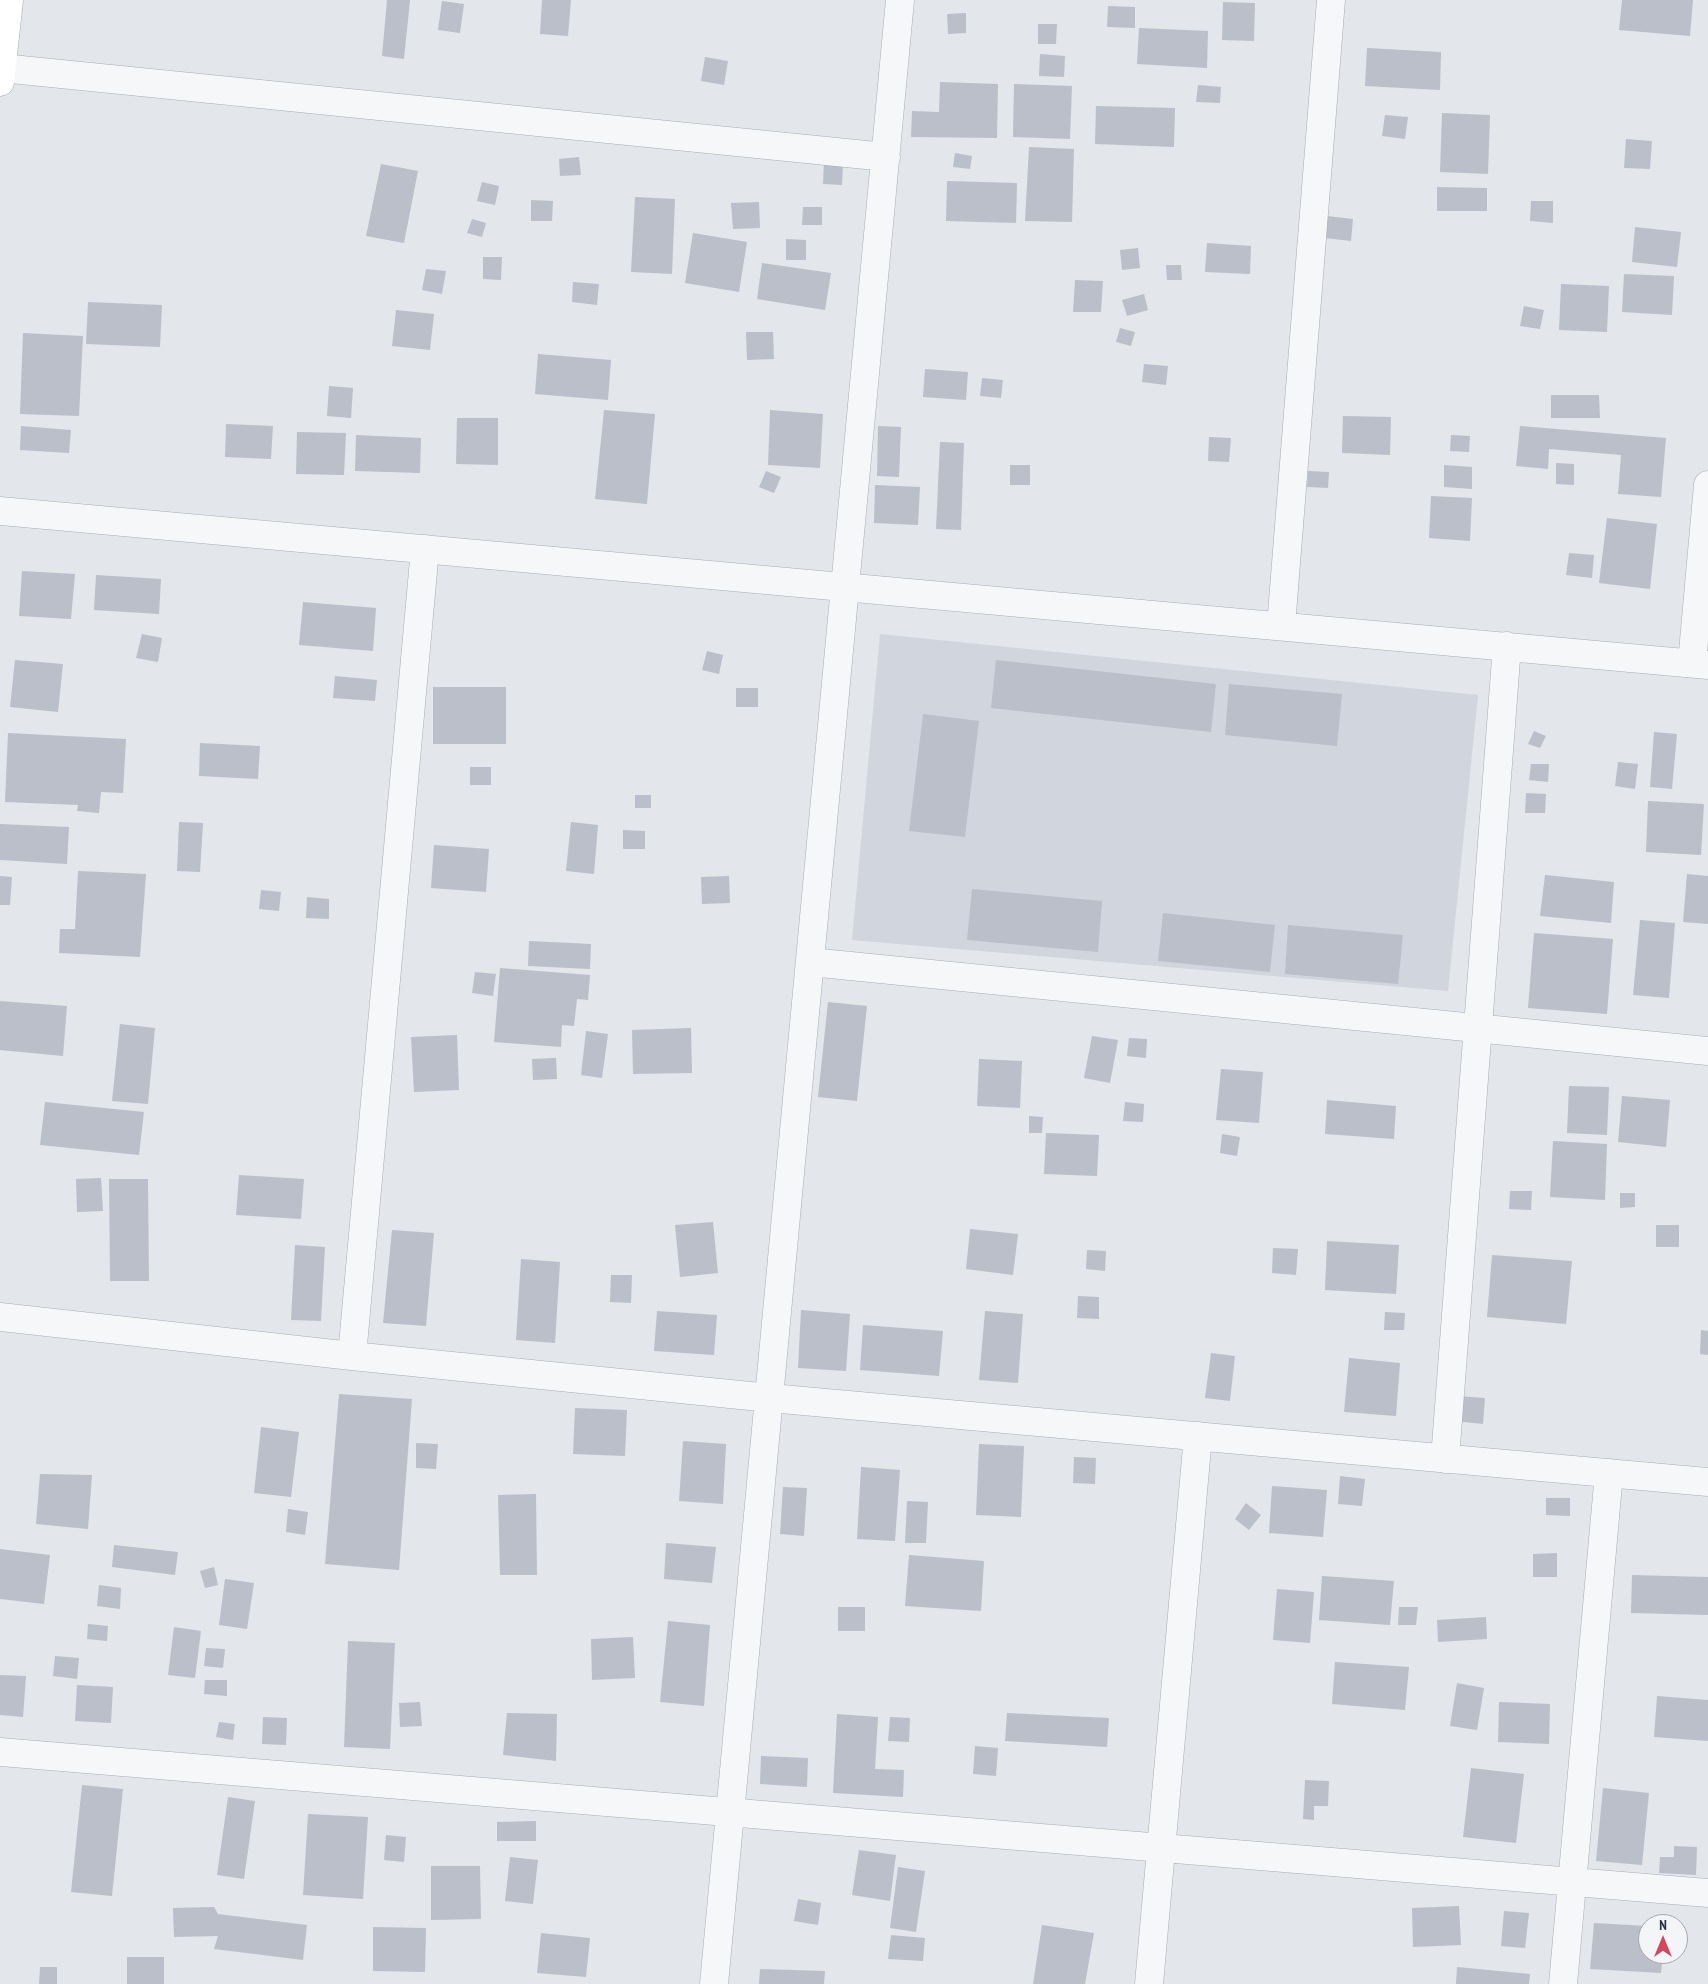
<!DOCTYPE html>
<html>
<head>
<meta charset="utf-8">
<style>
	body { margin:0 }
	#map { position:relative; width:1708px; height:1984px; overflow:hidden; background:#e3e6eb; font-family:"PT Sans Narrow",sans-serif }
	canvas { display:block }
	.north { position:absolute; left:1638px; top:1914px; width:50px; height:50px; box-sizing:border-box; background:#f3f5f8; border:1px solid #a3a7b0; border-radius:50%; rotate:0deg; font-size:14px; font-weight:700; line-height:20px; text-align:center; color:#2a3344 }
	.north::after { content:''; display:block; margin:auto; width:18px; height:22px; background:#d1475b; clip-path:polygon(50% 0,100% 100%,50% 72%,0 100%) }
</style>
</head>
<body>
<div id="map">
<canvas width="1708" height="1984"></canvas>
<div class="north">N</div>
</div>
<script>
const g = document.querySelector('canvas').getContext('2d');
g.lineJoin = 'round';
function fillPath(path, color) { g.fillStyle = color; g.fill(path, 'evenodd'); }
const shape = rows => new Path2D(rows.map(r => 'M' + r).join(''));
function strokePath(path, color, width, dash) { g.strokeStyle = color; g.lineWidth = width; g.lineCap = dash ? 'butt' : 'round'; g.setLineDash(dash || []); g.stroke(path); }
fillPath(shape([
	[880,634,1478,695,1448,991,852,940]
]), '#d1d5dd');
fillPath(shape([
	[387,0,410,0,404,59,382,56],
	[542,0,571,0,568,36,540,34],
	[1622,0,1693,0,1690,36,1619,30],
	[442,1,464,4,460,33,438,30],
	[1223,2,1255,3,1254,41,1222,40],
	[1108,6,1135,7,1135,28,1107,27],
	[966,13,966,33,948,34,947,14],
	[1038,24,1057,24,1056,44,1038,44],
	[1139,28,1208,31,1207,68,1137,64],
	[1367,48,1441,52,1440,90,1365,86],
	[1040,54,1065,56,1064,77,1039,76],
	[705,57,728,61,724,85,701,81],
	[940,82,998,84,997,138,911,137,912,111,939,112],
	[1014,84,1072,86,1070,139,1013,137],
	[1198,85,1221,87,1220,103,1196,102],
	[1096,106,1175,108,1174,147,1095,144],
	[1442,113,1490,115,1488,174,1440,172],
	[1385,115,1408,117,1405,139,1382,136],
	[1626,139,1652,141,1650,169,1624,168],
	[1029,147,1074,149,1072,222,1025,221],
	[955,153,972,156,970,169,953,167],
	[579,157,581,175,560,176,559,159],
	[824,162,843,163,842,185,823,184],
	[381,164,418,171,404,243,366,236],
	[947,181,1017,183,1016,223,946,221],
	[482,182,499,186,495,205,477,201],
	[1437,187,1487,188,1487,211,1437,211],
	[635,197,675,199,672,274,631,272],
	[531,200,553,201,552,221,531,221],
	[1531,201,1553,201,1553,223,1530,221],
	[759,202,760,228,733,229,731,203],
	[803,207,822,207,822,225,802,225],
	[1327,216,1353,219,1351,241,1325,238],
	[472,219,486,223,482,237,467,233],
	[1635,227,1681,232,1677,267,1632,262],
	[693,233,747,242,739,292,685,283],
	[786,239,806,240,806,260,786,260],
	[1207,243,1251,246,1250,274,1205,272],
	[1138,248,1140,268,1122,270,1120,250],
	[483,257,502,257,501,280,483,279],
	[762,263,831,273,825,310,757,299],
	[1166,265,1181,265,1182,280,1167,280],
	[426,269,446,271,442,294,422,290],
	[1624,274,1674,276,1672,315,1622,312],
	[1075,280,1103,281,1101,312,1073,312],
	[573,282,599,284,597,305,572,302],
	[1561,284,1609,286,1607,332,1559,330],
	[1144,294,1148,310,1127,316,1122,300],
	[88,302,162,305,160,347,86,344],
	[1524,306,1544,310,1540,329,1520,326],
	[396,310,434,314,430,350,392,346],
	[1120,328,1135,332,1131,346,1116,342],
	[746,332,773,332,774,359,747,360],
	[23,333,83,336,79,416,20,414],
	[538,354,611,360,608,400,535,394],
	[1144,364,1168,366,1166,385,1142,382],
	[925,369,968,372,966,400,923,397],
	[982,378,1003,380,1001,398,980,396],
	[329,386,353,388,351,418,327,416],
	[1551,395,1599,395,1600,418,1551,418],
	[604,410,655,414,647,504,595,499],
	[770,410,823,414,820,468,768,465],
	[1343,416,1391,417,1390,455,1342,453],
	[457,418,498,418,498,465,456,464],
	[226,424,273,426,271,459,225,457],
	[21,426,71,430,69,453,20,450],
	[878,426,901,427,899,477,877,476],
	[1520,426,1666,438,1661,497,1618,494,1621,455,1549,449,1548,469,1516,466],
	[297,432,346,433,344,475,296,474],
	[356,435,421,438,420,473,355,471],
	[1451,435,1470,436,1469,452,1450,451],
	[1209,437,1231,438,1229,462,1208,461],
	[940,442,964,443,961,530,936,529],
	[1556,463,1574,464,1574,485,1556,484],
	[1010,465,1030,465,1030,485,1010,485],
	[1444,465,1472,467,1472,489,1444,487],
	[766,471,781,477,774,493,759,487],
	[1308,471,1329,472,1328,488,1307,487],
	[875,485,920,487,918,525,874,523],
	[1431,496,1472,498,1470,541,1429,538],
	[1607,518,1657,524,1650,589,1599,583],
	[1569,553,1594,555,1592,578,1566,575],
	[22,571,75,574,71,619,19,616],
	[96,575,161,579,159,614,94,610],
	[303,602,376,608,373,651,299,645],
	[142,634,162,638,158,662,136,658],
	[707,651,723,655,719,674,702,670],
	[15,660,63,664,58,712,10,707],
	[996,660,1216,684,1211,732,991,708],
	[335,676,377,680,375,701,333,698],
	[1229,684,1342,694,1337,746,1225,735],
	[433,687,506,687,506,744,433,744],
	[736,688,758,688,758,707,736,707],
	[923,714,979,721,965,837,909,831],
	[1534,731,1546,736,1540,748,1528,744],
	[1654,732,1677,734,1672,789,1650,787],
	[8,733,126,739,123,793,101,792,99,813,77,811,78,805,5,802],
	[200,743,260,746,258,779,199,776],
	[1618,762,1638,764,1635,789,1615,786],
	[1531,764,1549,764,1548,782,1529,780],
	[470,767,491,767,491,785,470,785],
	[1526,793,1546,794,1545,813,1525,813],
	[635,795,651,795,651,808,635,808],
	[1648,801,1704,804,1701,855,1646,852],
	[179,822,203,823,200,872,177,871],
	[571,822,598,825,594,874,566,871],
	[0,824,69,827,67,864,0,860],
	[623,830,645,831,645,849,623,849],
	[434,845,489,849,486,892,431,888],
	[78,871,146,874,140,957,59,953,60,929,75,929],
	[1687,874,1708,876,1708,924,1683,922],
	[1545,875,1614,882,1611,923,1540,916],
	[0,876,12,877,10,905,0,905],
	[729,876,730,903,702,904,701,877],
	[972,889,1102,901,1098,952,967,940],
	[261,890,281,892,279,911,259,909],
	[307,897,329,899,329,919,306,918],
	[1163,913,1275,925,1270,972,1158,961],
	[1640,920,1675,923,1669,998,1633,995],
	[1288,925,1403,935,1398,984,1285,974],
	[1534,933,1613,939,1607,1014,1528,1008],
	[529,941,591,944,590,969,528,966],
	[500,968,590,975,588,1000,577,999,574,1026,562,1025,561,1047,494,1042],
	[475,972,496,974,493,996,472,993],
	[0,1001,67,1006,63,1056,0,1050],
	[828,1002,867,1006,857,1101,818,1097],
	[120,1024,155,1028,148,1104,112,1101],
	[691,1028,692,1073,633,1074,632,1030],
	[586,1031,608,1034,602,1078,581,1075],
	[457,1035,459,1090,414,1092,411,1037],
	[1092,1036,1118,1040,1110,1083,1084,1078],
	[1129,1038,1147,1039,1146,1058,1127,1056],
	[556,1058,557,1079,533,1080,532,1059],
	[979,1059,1022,1061,1020,1108,977,1106],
	[1221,1069,1263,1072,1259,1123,1216,1120],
	[1569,1086,1609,1087,1607,1135,1567,1133],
	[1622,1096,1670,1100,1666,1147,1618,1142],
	[1327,1100,1396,1106,1394,1139,1325,1134],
	[45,1102,144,1112,139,1155,40,1145],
	[1125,1102,1144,1104,1143,1122,1123,1121],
	[1029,1116,1043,1117,1042,1133,1029,1133],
	[1046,1133,1099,1135,1097,1176,1044,1174],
	[1222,1134,1240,1137,1237,1156,1220,1153],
	[1553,1141,1607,1144,1605,1200,1550,1197],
	[239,1175,304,1179,301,1219,236,1215],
	[101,1178,103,1211,77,1212,76,1179],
	[109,1179,148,1179,149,1281,110,1281],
	[1510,1191,1532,1191,1531,1210,1509,1209],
	[1620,1193,1635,1193,1635,1207,1620,1208],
	[713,1222,718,1273,680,1277,675,1225],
	[1656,1225,1679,1225,1679,1247,1656,1247],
	[970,1229,1018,1234,1013,1275,966,1269],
	[392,1230,434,1233,426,1326,383,1323],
	[1327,1241,1399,1245,1396,1294,1325,1290],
	[295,1245,325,1247,321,1321,291,1320],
	[1273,1248,1298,1249,1296,1275,1272,1273],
	[1087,1250,1106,1251,1105,1271,1086,1269],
	[1492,1255,1572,1261,1566,1324,1487,1317],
	[521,1259,560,1262,555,1343,516,1340],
	[611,1275,632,1275,631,1303,610,1302],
	[1078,1296,1099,1297,1099,1319,1077,1318],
	[801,1310,850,1314,846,1371,798,1368],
	[657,1311,717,1315,714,1355,654,1351],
	[985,1311,1023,1314,1018,1383,979,1380],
	[1385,1312,1405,1313,1404,1330,1384,1330],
	[863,1325,943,1331,939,1376,860,1370],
	[1701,1330,1708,1331,1708,1355,1700,1354],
	[1211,1353,1235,1356,1230,1401,1205,1398],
	[1349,1358,1400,1363,1396,1416,1344,1412],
	[339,1394,412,1399,399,1570,325,1564],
	[1457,1396,1485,1398,1483,1424,1455,1421],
	[575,1408,627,1410,625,1456,573,1454],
	[261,1427,299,1432,291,1497,254,1493],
	[683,1441,726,1444,723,1504,679,1501],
	[416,1443,438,1444,436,1469,416,1468],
	[979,1444,1024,1446,1021,1517,976,1515],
	[1074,1457,1096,1458,1095,1484,1073,1483],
	[861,1467,900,1470,895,1541,857,1539],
	[40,1474,92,1475,88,1529,36,1524],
	[1340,1476,1365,1479,1362,1506,1338,1504],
	[1272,1486,1327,1490,1323,1537,1269,1533],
	[783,1487,807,1488,804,1536,780,1534],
	[536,1494,537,1575,500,1575,498,1495],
	[1546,1498,1570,1498,1570,1516,1546,1515],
	[907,1501,928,1502,926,1543,905,1543],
	[1246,1503,1261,1515,1249,1530,1235,1519],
	[288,1509,308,1512,305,1535,286,1532],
	[666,1543,716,1547,712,1583,664,1579],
	[114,1545,178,1552,175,1575,112,1567],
	[0,1549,50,1555,44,1604,0,1599],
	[1557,1553,1557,1577,1533,1577,1533,1554],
	[909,1555,984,1561,981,1611,905,1606],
	[214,1567,218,1585,205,1588,200,1571],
	[1632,1575,1708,1577,1708,1615,1631,1613],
	[1322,1576,1394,1581,1390,1625,1319,1620],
	[225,1579,254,1583,247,1629,219,1625],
	[99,1585,121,1588,120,1609,97,1606],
	[1277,1589,1314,1592,1310,1643,1273,1640],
	[838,1607,865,1607,865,1631,838,1631],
	[1399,1607,1418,1607,1416,1625,1398,1625],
	[1486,1617,1487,1639,1438,1642,1437,1620],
	[668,1621,710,1625,704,1706,660,1702],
	[88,1624,108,1626,107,1641,87,1639],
	[174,1627,201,1631,195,1678,168,1675],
	[633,1637,635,1678,592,1680,591,1639],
	[348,1641,395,1643,390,1749,344,1747],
	[206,1648,225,1649,223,1668,204,1666],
	[55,1656,79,1658,77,1679,53,1676],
	[1335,1662,1409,1667,1405,1710,1332,1704],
	[0,1675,26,1676,23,1717,0,1715],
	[205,1680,227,1680,227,1696,204,1694],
	[1457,1683,1484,1688,1477,1730,1450,1726],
	[77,1685,113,1687,111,1723,75,1721],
	[1657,1696,1708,1700,1708,1741,1654,1737],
	[420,1702,422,1726,400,1727,399,1703],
	[1499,1702,1550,1704,1549,1744,1498,1742],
	[507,1713,557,1714,556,1761,503,1755],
	[1007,1713,1109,1718,1107,1747,1005,1741],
	[837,1714,878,1717,875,1769,904,1770,903,1797,833,1793],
	[263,1717,287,1718,286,1745,262,1744],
	[890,1717,910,1718,909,1742,888,1741],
	[219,1722,235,1724,233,1740,216,1737],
	[975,1746,998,1748,996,1776,973,1774],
	[761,1756,808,1758,807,1787,760,1784],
	[1471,1768,1524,1774,1516,1843,1463,1837],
	[1305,1780,1329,1781,1328,1806,1314,1806,1314,1820,1303,1819],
	[82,1785,123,1789,112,1896,71,1892],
	[1603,1788,1649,1793,1642,1865,1596,1861],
	[228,1797,255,1801,244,1879,217,1875],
	[308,1814,368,1817,363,1899,303,1895],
	[536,1821,536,1841,497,1841,497,1822],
	[386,1835,406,1837,404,1862,384,1860],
	[1674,1846,1697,1847,1696,1875,1659,1873,1660,1857,1674,1857],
	[859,1850,896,1855,890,1901,852,1895],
	[510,1857,538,1860,533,1904,505,1901],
	[431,1866,480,1866,481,1919,431,1920],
	[898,1867,925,1871,916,1932,890,1928],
	[798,1899,821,1903,818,1925,794,1921],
	[1459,1906,1461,1945,1413,1947,1412,1908],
	[214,1907,218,1914,307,1925,303,1960,214,1949,218,1936,174,1937,173,1908],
	[1504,1911,1529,1913,1525,1948,1501,1946],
	[1594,1923,1648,1926,1648,1954,1663,1954,1661,1973,1590,1969],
	[1042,1925,1094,1933,1085,1984,1033,1984],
	[373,1927,426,1928,425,1972,373,1971],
	[541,1933,590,1938,586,1977,537,1973],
	[891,1935,925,1938,923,1961,888,1959],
	[127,1957,164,1957,164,1984,127,1984],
	[40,1967,57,1967,57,1984,39,1984],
	[1457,1967,1530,1974,1529,1984,1456,1984],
	[760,1969,825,1971,824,1984,759,1984]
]), '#babfc9');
const minor = shape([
	[1,68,886,157],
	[0,511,1708,665],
	[1281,626,1331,0],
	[1692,663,1708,485],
	[810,962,1708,1051],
	[0,1317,352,1356,770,1398,1708,1482],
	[352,1356,425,549],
	[1445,1459,1507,646],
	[0,1752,1708,1893],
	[714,1984,900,0],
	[1149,1984,1198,1436],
	[1563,1984,1609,1473]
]);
const major = shape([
	[0,82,9,0]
]);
strokePath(minor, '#a8adb6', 29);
strokePath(major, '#a2aab7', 29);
strokePath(minor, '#f6f7f9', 28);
strokePath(major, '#fff', 28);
</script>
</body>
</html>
